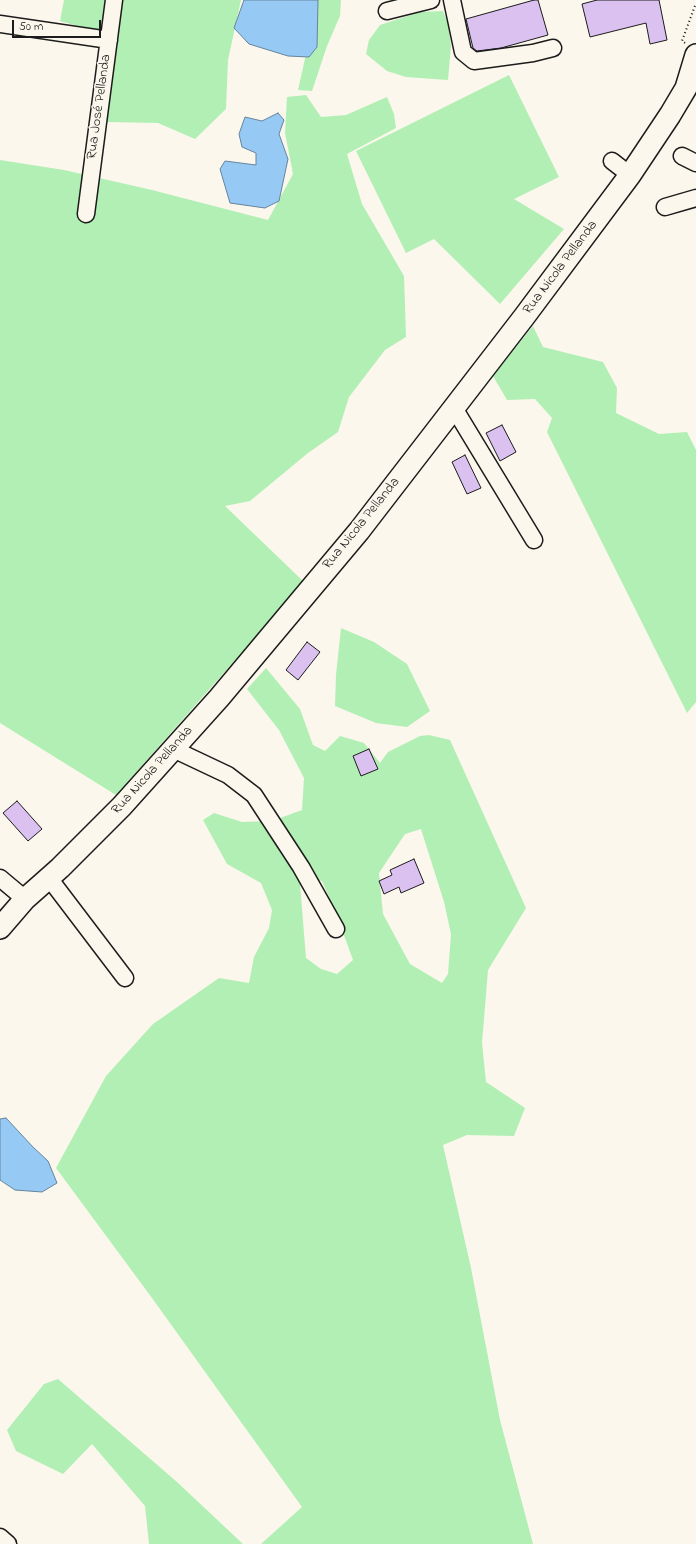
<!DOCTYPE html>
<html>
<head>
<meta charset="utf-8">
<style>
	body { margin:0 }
	#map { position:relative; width:696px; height:1544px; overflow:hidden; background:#fbf7ec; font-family:"Indie Flower",sans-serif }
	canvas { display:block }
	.scale { position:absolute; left:12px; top:20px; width:89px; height:18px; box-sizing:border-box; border:2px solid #1c1c1c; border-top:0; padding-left:5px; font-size:12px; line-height:14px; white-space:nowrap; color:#1c1c1c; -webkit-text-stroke:3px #fbf7ec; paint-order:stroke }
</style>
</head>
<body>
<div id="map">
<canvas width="696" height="1544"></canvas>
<div class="scale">50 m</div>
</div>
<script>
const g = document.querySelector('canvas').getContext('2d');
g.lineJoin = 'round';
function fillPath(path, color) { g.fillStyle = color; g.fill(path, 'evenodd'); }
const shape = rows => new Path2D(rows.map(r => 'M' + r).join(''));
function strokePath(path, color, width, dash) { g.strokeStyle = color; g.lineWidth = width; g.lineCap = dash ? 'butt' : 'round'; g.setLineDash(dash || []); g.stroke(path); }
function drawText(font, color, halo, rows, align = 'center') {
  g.font = font + ' "Indie Flower",sans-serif'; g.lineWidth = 3; g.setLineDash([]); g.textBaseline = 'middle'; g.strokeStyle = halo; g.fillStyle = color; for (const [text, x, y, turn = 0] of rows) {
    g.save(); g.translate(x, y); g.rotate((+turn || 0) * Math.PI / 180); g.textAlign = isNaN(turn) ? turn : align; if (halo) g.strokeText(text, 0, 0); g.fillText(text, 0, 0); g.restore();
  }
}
fillPath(shape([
	[64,0,241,0,228,60,226,109,195,139,158,123,107,122,97,104,106,34,60,21],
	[318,0,341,0,340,16,327,46,312,91,298,90],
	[443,11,448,23,451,46,448,80,406,77,387,71,366,54,369,40,380,25,420,12],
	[509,75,559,177,514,199,564,229,500,304,434,239,406,253,356,151],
	[306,95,321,117,346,115,387,97,394,114,396,128,347,154,362,204,404,276,406,337,385,350,349,397,338,432,308,453,250,501,225,506,304,582,116,795,0,723,0,160,64,170,152,190,268,220,293,174,285,133,287,97],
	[533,326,543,347,603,362,617,388,616,413,659,434,687,432,696,450,696,702,687,713,547,432,552,418,535,399,507,400,493,376],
	[341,628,374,642,407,664,430,711,407,727,376,723,335,706,336,675],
	[266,668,300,709,313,745,325,751,340,736,364,743,380,763,388,752,420,736,429,735,450,740,526,908,488,970,482,1043,486,1082,525,1108,514,1136,467,1135,443,1145,471,1268,500,1420,533,1544,261,1544,302,1507,152,1298,56,1168,106,1076,153,1024,219,978,249,983,254,957,269,928,272,910,261,883,227,864,203,820,214,813,242,822,272,821,302,810,304,778,279,730,247,689],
	[421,829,444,902,451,934,448,974,442,983,410,964,383,914,379,873,405,834],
	[309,878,322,881,337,916,353,960,337,974,321,969,306,958,300,884],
	[58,1379,177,1482,243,1544,149,1544,145,1506,92,1444,63,1474,16,1451,7,1430,44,1384]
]), '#b2efb5');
const water = shape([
	[244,0,318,0,317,47,309,57,288,56,249,44,234,28,244,0],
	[278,113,284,120,279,134,288,159,279,201,265,208,230,203,220,169,225,161,256,165,256,153,242,147,239,134,245,117,262,121,278,113],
	[6,1118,33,1147,48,1161,57,1183,42,1192,15,1190,0,1180,0,1119,6,1118]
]);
fillPath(water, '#96c9f3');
strokePath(water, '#65849d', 1);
const building = shape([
	[534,0,538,0,548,35,501,48,477,51,473,48,466,19,534,0],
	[597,0,659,0,667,40,650,44,646,23,590,37,582,4,597,0],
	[502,425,516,452,500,461,486,433,502,425],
	[465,455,481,488,467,494,452,462,465,455],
	[307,642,320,652,298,680,286,670,307,642],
	[369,749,378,769,361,776,353,756,369,749],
	[17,801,42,829,28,841,3,813,17,801],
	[414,859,424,883,401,893,399,887,384,894,379,881,392,875,390,870,414,859]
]);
fillPath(building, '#dac1f0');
strokePath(building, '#1c1c1c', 1);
const minor = shape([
	[452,0,463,52,474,61,533,53,553,48],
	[387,11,431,0],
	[0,24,109,40],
	[682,156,696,163],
	[612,161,630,175],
	[665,207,696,198],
	[86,214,114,0],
	[454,408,534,540],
	[173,749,228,775,254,795,301,867,336,929],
	[0,878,25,899],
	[49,878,125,978],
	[0,1537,8,1544]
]);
const major = shape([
	[0,928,25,899,60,868,122,806,219,698,359,531,524,317,630,175,670,115,686,88,696,55]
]);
strokePath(minor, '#1c1c1c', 19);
strokePath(major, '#1c1c1c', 24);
strokePath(shape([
	[685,43,682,41,696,3]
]), '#1c1c1c', 2, [1, 3]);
strokePath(minor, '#fbf7ec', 16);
strokePath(major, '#fbf7ec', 21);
drawText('14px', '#1c1c1c', '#fbf7ec', [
	["Rua José Pellanda",100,107,-82],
	["Rua Nicola Pellanda",561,268,-53],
	["Rua Nicola Pellanda",362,524,-51],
	["Rua Nicola Pellanda",153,771,-48]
]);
</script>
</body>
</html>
